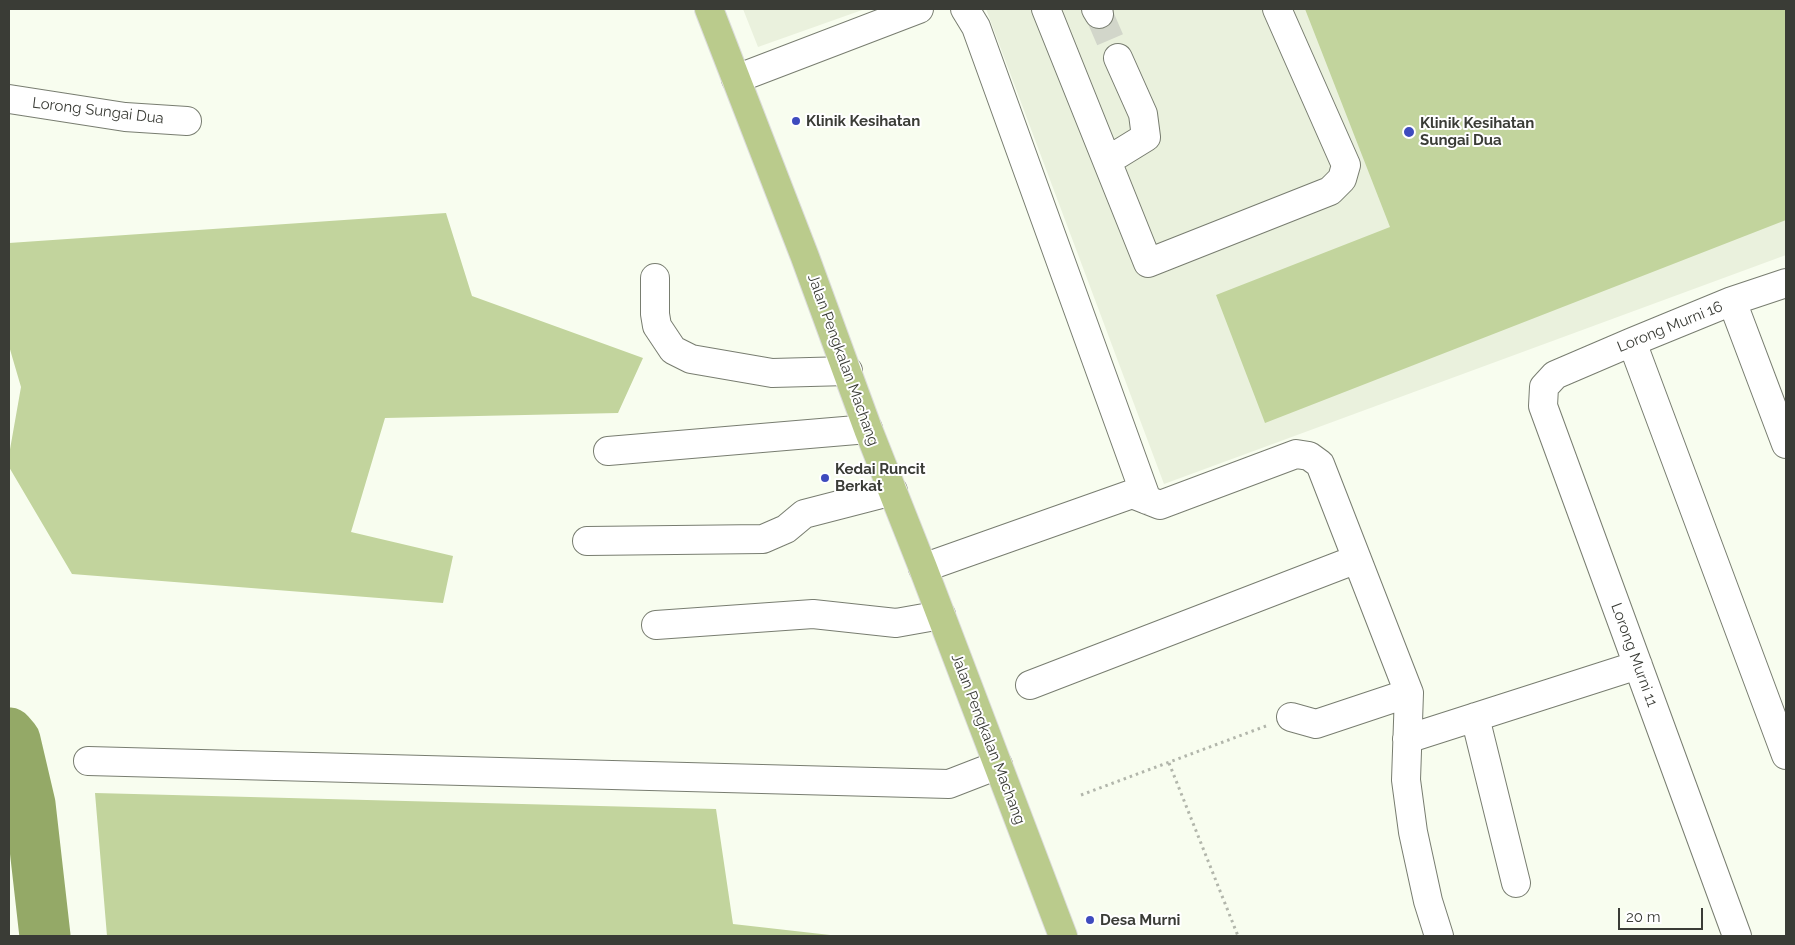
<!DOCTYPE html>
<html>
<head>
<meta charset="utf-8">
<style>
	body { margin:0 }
	#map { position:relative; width:1795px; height:945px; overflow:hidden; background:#f8fdef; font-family:Raleway,sans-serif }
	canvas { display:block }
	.frame { position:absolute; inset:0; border:10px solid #3a3c36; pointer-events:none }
	.scale { position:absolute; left:1618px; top:908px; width:85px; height:22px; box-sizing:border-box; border:2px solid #3a3c36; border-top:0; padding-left:6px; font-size:15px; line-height:18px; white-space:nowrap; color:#3a3c36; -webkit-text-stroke:4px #fff; paint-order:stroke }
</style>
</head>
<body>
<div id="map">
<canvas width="1795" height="945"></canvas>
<div class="frame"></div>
<div class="scale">20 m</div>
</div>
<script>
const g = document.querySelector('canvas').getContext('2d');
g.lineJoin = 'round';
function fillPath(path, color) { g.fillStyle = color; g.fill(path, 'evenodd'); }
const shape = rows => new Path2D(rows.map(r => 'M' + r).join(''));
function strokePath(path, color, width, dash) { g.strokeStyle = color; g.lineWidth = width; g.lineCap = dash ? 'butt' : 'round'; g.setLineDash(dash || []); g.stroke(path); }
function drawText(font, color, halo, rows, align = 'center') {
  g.font = font + ' Raleway,sans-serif'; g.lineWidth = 4; g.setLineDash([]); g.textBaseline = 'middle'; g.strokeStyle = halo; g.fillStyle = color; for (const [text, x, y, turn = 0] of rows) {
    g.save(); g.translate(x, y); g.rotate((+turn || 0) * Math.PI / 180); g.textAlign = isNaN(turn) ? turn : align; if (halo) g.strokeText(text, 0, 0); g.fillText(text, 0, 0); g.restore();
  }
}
fillPath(shape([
	[743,9,865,9,758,47],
	[986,9,1786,9,1786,255,1164,484]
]), '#eaf1dd');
fillPath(shape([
	[1305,9,1786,9,1786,220,1265,423,1216,295,1390,227],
	[446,213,472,296,643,358,618,413,385,418,351,532,453,556,443,603,72,574,9,467,9,455,21,387,9,346,9,243],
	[95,793,716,809,733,924,839,936,107,936]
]), '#c2d49d');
strokePath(shape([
	[9,733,15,740,30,804,45,936]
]), '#94a967', 51);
strokePath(shape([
	[1099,14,1118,58]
]), '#d2d6ca', 28, [28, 14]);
const minor = shape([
	[965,9,976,27,1147,500],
	[1046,9,1148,263,1330,191,1342,179,1346,165,1277,9],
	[1096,9,1099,14],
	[736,79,919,9],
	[9,99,125,117,187,121],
	[1107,161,1146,137,1143,114,1118,58],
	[655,278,655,314,657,326,673,350,691,359,772,373,848,371],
	[1732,301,1786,444],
	[1632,342,1786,755],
	[608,451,868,429],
	[587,541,763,539,786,529,804,514,893,491],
	[923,568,1132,494,1160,505,1296,454,1309,456,1320,464,1409,693,1406,780,1413,832,1428,901,1439,936],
	[656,625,813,614,896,623,941,615],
	[1030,685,1357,559],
	[1291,717,1316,724,1409,693],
	[1475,717,1516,883],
	[1407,739,1638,665],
	[88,761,949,784,998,765],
	[1737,936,1543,406,1544,387,1555,375,1632,342,1732,301,1786,283]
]);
const major = shape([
	[709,9,805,257,868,429,923,568,1063,936]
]);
strokePath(minor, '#787d70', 30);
strokePath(major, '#dcdcdb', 30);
strokePath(shape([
	[1169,763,1238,936],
	[1081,795,1266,726]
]), '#b2b6ab', 3, [2.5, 4]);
strokePath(minor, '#fff', 28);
strokePath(major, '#bacb8c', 28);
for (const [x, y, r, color] of [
	[796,121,5,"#3e4bbe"],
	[1409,132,6,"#3e4bbe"],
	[825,478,5,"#3e4bbe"],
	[1090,920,5,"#3e4bbe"]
]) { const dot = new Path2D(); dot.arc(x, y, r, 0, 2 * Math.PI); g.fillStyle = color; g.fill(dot); strokePath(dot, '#fff', 2); }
drawText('15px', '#3a3c36', '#fff', [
	["Lorong Sungai Dua",98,111,7],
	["Lorong Murni 16",1670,327,-22],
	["Jalan Pengkalan Machang",843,360,70],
	["Lorong Murni 11",1634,655,70],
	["Jalan Pengkalan Machang",988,739,69]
]);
drawText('bold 15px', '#3a3c36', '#fff', [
	["Klinik Kesihatan",806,121],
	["Klinik Kesihatan",1420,123],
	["Sungai Dua",1420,140],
	["Kedai Runcit",835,469],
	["Berkat",835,486],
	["Desa Murni",1100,920]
], 'left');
</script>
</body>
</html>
